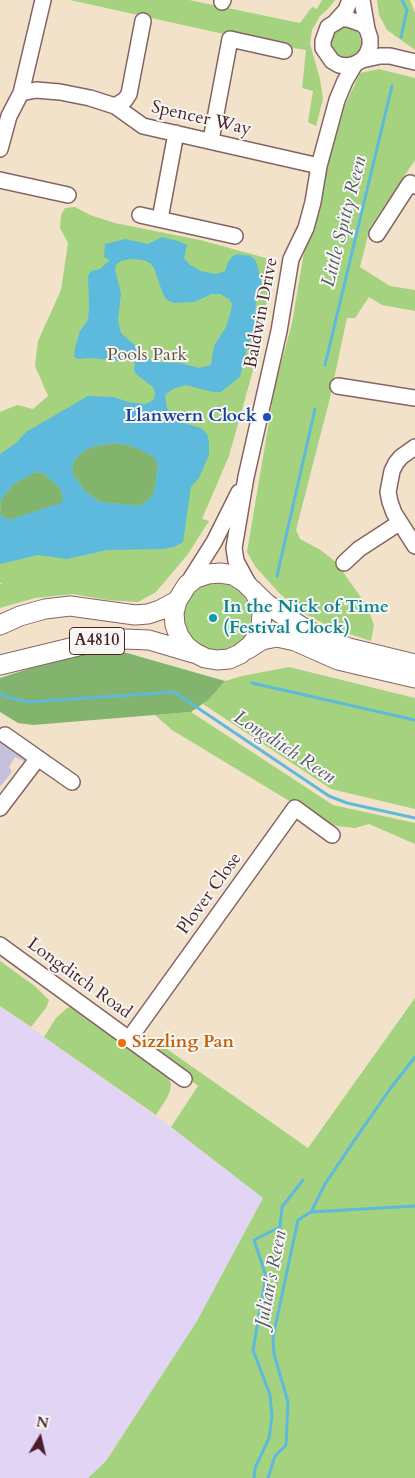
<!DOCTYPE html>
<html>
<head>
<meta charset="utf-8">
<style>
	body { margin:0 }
	#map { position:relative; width:415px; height:1478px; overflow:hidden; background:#f3e2ca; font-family:Cardo,serif }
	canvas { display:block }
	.north { position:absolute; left:15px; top:1413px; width:50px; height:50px; -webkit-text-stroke:4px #f6f6f2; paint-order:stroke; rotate:9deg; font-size:14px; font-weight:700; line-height:20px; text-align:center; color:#4a1f2b }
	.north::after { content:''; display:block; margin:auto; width:18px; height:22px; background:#4a1f2b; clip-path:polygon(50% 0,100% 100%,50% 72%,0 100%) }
</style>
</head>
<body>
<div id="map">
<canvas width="415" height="1478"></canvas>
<div class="north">N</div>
</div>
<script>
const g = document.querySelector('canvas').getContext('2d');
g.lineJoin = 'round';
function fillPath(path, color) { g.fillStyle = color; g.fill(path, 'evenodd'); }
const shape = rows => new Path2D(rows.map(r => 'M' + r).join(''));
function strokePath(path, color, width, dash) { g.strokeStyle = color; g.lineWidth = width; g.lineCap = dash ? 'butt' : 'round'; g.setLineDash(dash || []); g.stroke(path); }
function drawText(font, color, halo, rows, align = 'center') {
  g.font = font + ' Cardo,serif'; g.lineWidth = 4; g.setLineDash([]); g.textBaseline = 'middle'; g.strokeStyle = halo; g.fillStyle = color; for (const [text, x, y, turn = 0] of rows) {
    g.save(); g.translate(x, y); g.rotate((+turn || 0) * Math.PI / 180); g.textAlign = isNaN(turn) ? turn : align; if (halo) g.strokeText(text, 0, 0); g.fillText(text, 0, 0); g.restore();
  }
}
fillPath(shape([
	[0,1006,163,1121,263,1198,197,1321,106,1461,88,1478,0,1478]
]), '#e1d4f4');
fillPath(shape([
	[0,737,31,759,28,763,15,757,9,767,12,772,0,787]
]), '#c5c0db');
fillPath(shape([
	[70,0,189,0,300,23,312,7,317,9,322,0,335,0,328,9,320,16,312,30,310,44,320,79,323,99,316,126,308,122,313,91,302,88,306,50,269,44],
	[377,0,410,0,415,13,415,50,387,30,379,15],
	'331 42a15 15 0 1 1 30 0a15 15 0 1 1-30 0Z',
	[379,69,415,78,415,160,370,227,360,267,390,286,415,290,415,311,382,305,369,297,355,318,347,318,330,398,296,530,300,539,319,549,336,562,367,606,374,625,371,641,334,629,302,612,279,593,255,566,247,552,275,386,292,323,304,252,317,207,327,152,339,118,360,73],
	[75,207,90,215,115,223,200,240,266,258,272,268,265,312,252,374,229,456,202,519,209,521,188,554,156,592,138,602,107,600,73,594,35,598,0,608,0,584,3,583,0,583,0,412,17,405,33,409,48,396,35,366,38,341,61,290,68,243,60,228,61,215,65,208],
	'183 617a34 34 0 1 1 68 0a34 34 0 1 1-68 0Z',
	[289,667,415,698,415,809,331,789,203,704,225,681,242,676],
	[191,712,333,805,415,823,415,844,369,824,355,828,337,826,324,822,172,730,155,715],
	[0,961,36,987,49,1000,46,1008,31,1027,0,1006],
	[415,998,415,1478,88,1478,106,1461,197,1321,263,1198,171,1127,198,1086,141,1042,147,1035,308,1148],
	[71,1007,78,1010,168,1076,171,1084,170,1091,167,1098,156,1115,44,1037,56,1018,67,1008]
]), '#a4d27f');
fillPath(shape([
	[117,443,132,446,155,457,158,465,154,492,149,500,140,506,100,502,86,492,72,473,74,460,85,450,95,446],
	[36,472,43,473,60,488,63,498,62,503,12,519,6,519,0,514,1,499,15,483],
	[113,649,225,681,208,700,191,712,33,725,18,723,0,712,0,678,53,661]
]), '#83b46e');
fillPath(shape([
	[162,237,178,241,187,245,184,258,190,265,201,271,216,274,225,271,228,262,233,256,238,254,251,256,256,261,262,284,256,298,255,328,247,348,240,377,221,392,213,392,186,385,173,389,165,395,167,408,172,414,180,422,201,428,207,434,209,442,209,455,199,478,191,487,183,542,174,547,164,549,107,550,67,559,38,555,0,564,0,514,6,519,12,519,61,503,63,498,60,488,43,473,36,472,15,483,1,499,0,507,0,454,16,443,26,432,88,396,114,397,128,402,145,404,150,402,154,399,155,393,153,387,137,375,134,371,135,363,131,360,119,361,90,358,78,359,74,357,75,348,80,331,88,320,89,307,88,276,91,271,100,269,110,260,104,257,105,244,125,239,148,244],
	[130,259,143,260,150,263,154,268,163,294,167,300,174,303,194,302,212,294,220,294,229,299,232,304,231,311,226,327,214,346,211,365,199,368,180,363,153,362,121,333,118,320,121,293,115,270,116,265,121,261],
	[117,443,132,446,154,457,158,465,154,492,149,500,140,506,100,502,86,492,72,473,74,460,85,450,95,446]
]), '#5ebadc');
strokePath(shape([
	[401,37,407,10,402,0],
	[325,365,392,86],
	[277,576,315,409],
	[252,683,415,720],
	[0,693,7,697,29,702,174,692,329,796,347,803,415,818],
	[311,1212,415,1206],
	[254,1478,255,1468,269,1438,272,1416,270,1395,253,1350,266,1276,254,1240,280,1227,282,1207,303,1180],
	[268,1478,275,1456,286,1445,288,1402,274,1354,273,1337,298,1220,311,1212,325,1184,358,1135,390,1089,415,1057]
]), '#5ebadc', 3);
const minor = shape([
	[362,0,367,29],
	[222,2,223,0],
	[336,21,346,10,350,0],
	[362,60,380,56,390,56,415,62],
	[21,93,43,0],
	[115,106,125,100,129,94,143,21],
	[211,140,230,39,284,51],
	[0,149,9,116,21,93,36,90,60,92,90,98,115,106,143,126,319,166],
	[0,180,68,195],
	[140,215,235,236],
	[160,219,176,133],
	[377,234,410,183,415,186],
	[338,386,415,398],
	[415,447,401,457,396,463,392,471,388,492,390,502,394,513,415,546],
	[344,563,359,549,399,523],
	[188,583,214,542,239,492],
	[249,585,236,561,234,548,246,477,279,331,291,259,306,228,313,202,319,166,337,100,345,81,355,64,362,60,367,54,370,46,370,38,367,29,362,24,348,19,341,19,328,27,323,41,323,48,332,61,339,65,347,66,355,64],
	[5,735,72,782],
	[0,808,38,758],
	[0,945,184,1079],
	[129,1039,295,808,332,835]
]);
const major = shape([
	[253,590,259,601,262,613,261,625,257,637,250,646,240,654,229,659,217,660,205,658,195,653,186,646,179,636,175,625,174,613,177,601,187,585,196,578,208,574,220,573,233,575,244,582,267,604,283,615,302,627,325,639,349,648,415,664],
	[0,625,20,616,45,609,70,606,135,615,148,614,160,610,177,601],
	[248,649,262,640,277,637,295,641,338,660,415,678],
	[0,665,103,640,125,639,149,640,193,653]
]);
strokePath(minor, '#856363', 18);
strokePath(major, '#856363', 21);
strokePath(minor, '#fff', 15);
strokePath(major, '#fff', 19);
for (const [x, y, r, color] of [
	[267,417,5,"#1a4fb4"],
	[213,618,5,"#0f9aa8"],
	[122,1043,5,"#e8710a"]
]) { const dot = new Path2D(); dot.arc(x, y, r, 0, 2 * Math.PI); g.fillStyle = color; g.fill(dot); strokePath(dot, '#f6f6f2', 2); }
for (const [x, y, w] of [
	[97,641,55]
]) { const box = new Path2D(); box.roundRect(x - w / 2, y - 13.5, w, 27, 4); g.fillStyle = '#f6f6f2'; g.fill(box); strokePath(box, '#4a1f2b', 1); }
drawText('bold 16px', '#4a1f2b', null, [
	["A4810",97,641]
]);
drawText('18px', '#4a1f2b', '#f6f6f2', [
	["Spencer Way",201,119,13],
	["Baldwin Drive",262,313,-79],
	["Plover Close",210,894,-54],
	["Longditch Road",79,979,36]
]);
drawText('18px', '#655544', '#f6f6f2', [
	["Pools Park",147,356]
]);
drawText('bold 18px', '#164399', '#f6f6f2', [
	["Llanwern Clock",257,417]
], 'right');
drawText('bold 18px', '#0d838f', '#f6f6f2', [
	["In the Nick of Time",223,608],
	["(Festival Clock)",223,629]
], 'left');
drawText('bold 18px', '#c56008', '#f6f6f2', [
	["Sizzling Pan",132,1043]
], 'left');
drawText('italic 19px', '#515569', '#f6f6f2', [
	["Little Spitty Reen",345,222,-76],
	["Longditch Reen",284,748,33],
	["Julian's Reen",272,1279,-79]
]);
</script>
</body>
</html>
